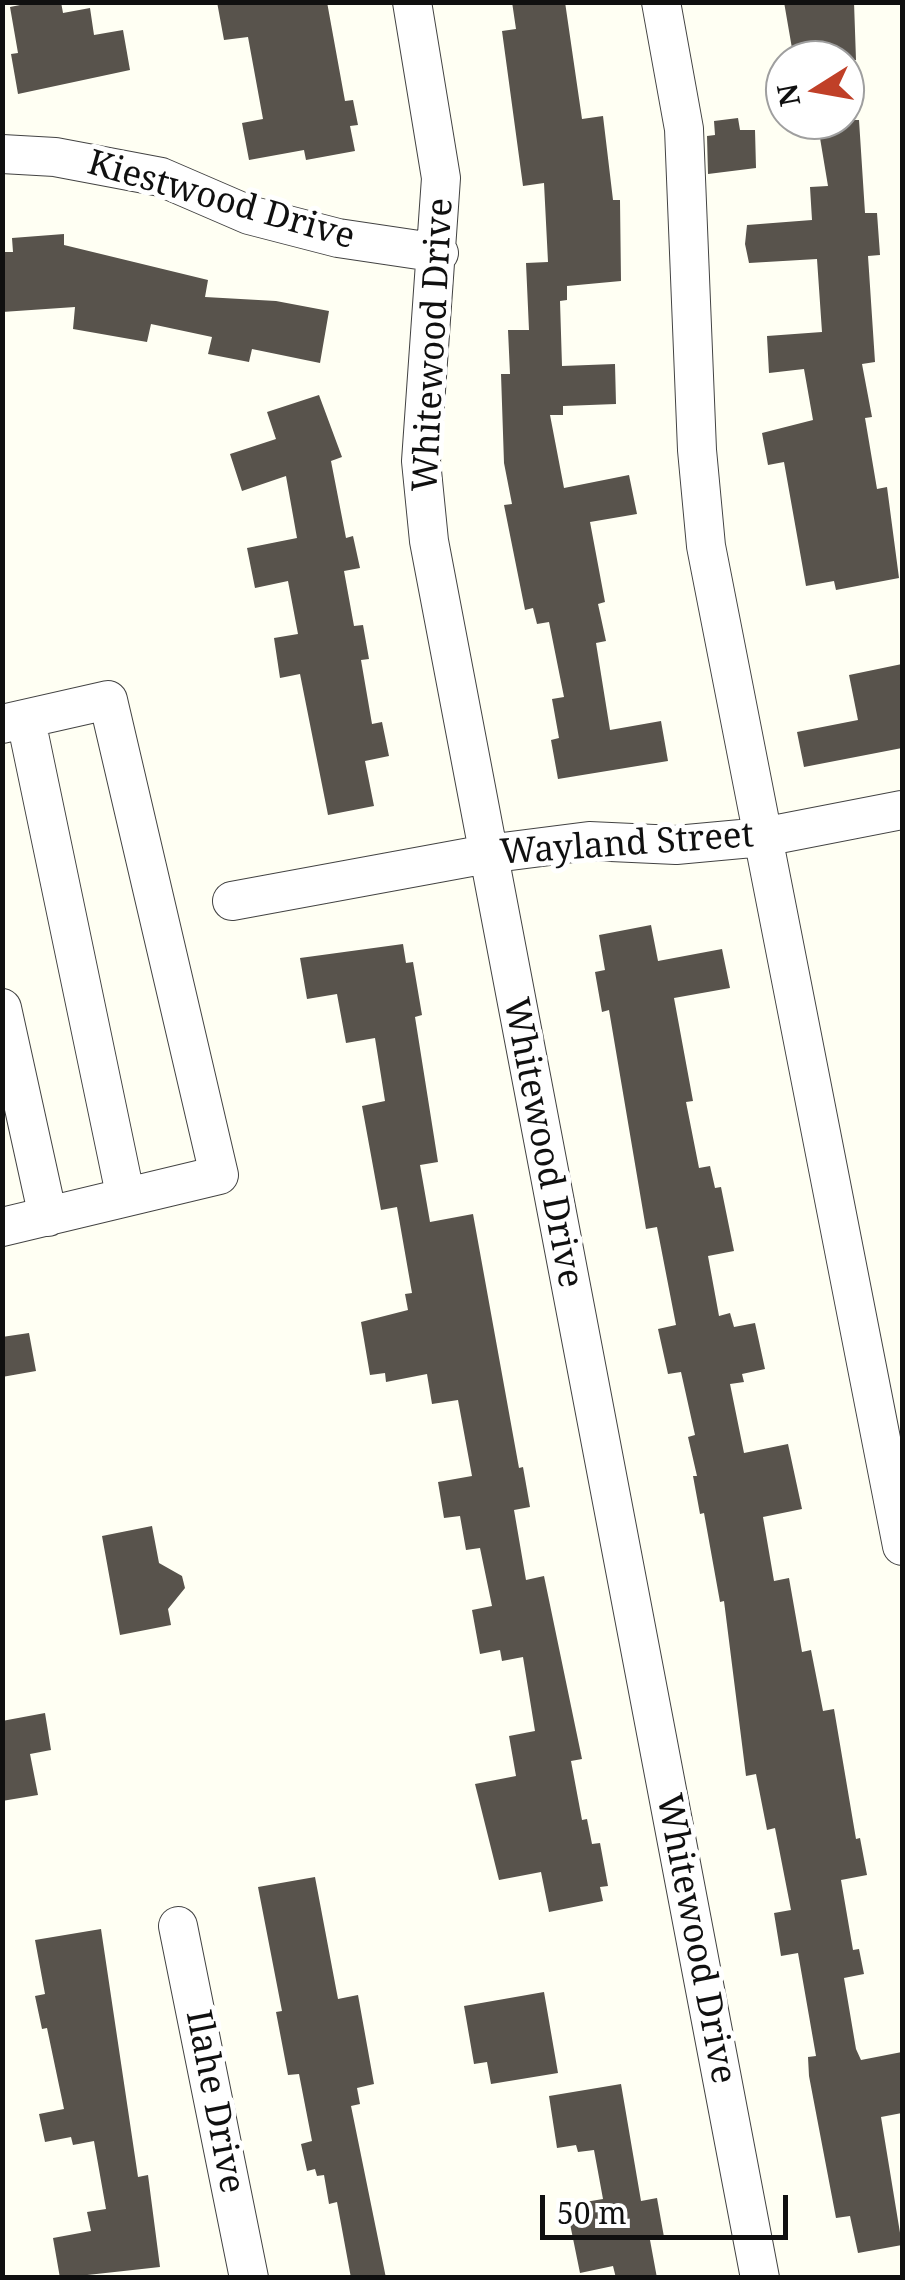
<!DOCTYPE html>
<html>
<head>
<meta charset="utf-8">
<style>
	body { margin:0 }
	#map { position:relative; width:905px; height:2280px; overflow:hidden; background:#fffff3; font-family:"Noto Serif",serif }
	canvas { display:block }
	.frame { position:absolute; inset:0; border:5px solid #101010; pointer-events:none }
	.north { position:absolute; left:765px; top:40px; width:100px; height:100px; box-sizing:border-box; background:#fff; border:2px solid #9f9f9f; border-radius:50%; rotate:259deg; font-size:28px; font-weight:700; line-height:40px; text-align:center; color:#101010 }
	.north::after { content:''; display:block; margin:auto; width:35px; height:45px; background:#c04028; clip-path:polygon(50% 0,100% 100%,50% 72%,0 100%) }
	.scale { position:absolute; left:540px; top:2195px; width:248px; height:45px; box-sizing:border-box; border:5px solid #101010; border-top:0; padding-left:12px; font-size:30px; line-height:35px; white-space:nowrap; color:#101010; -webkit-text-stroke:8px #fff; paint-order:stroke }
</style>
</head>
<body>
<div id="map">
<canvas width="905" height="2280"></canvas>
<div class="frame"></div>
<div class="north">N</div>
<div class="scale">50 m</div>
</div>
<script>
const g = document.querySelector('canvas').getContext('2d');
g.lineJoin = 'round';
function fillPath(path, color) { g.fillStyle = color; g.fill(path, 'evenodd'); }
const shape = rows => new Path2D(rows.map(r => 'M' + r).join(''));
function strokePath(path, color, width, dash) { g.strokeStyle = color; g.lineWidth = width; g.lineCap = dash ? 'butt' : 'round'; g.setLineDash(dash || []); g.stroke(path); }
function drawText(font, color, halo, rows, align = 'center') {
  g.font = font + ' "Noto Serif",serif'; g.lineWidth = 10; g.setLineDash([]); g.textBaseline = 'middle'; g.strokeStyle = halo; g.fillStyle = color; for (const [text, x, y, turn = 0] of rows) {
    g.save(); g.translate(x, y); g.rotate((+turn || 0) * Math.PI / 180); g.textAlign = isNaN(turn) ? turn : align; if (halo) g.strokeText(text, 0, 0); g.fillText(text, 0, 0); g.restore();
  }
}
fillPath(shape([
	[35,2,61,2,63,13,90,8,94,35,123,30,130,70,18,94,11,54,18,53,10,7],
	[217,2,327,2,345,101,353,100,358,125,350,126,355,151,306,160,304,150,249,160,242,123,263,119,248,37,224,40],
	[512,2,565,2,582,119,603,116,613,200,620,200,621,281,567,286,567,300,560,301,562,366,615,364,616,404,563,406,563,415,550,415,564,488,629,475,637,514,590,522,605,602,598,604,606,641,596,643,610,730,661,721,668,761,558,779,551,740,559,738,552,699,564,697,549,622,537,624,533,608,525,610,504,505,512,504,504,463,501,374,510,374,508,330,529,330,526,263,548,262,544,183,523,186,502,31,516,29],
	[784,2,854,2,856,60,794,60],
	[738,118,740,130,755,130,756,168,708,174,707,136,715,135,714,121],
	[817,120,859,120,865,213,877,213,880,255,868,256,875,362,862,364,872,417,865,418,877,489,887,487,899,578,836,590,834,581,806,586,784,462,768,465,762,433,813,420,804,369,769,373,767,336,822,332,817,259,749,263,745,244,747,225,812,220,810,187,828,186],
	[64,234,64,245,208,280,205,297,276,301,329,311,320,363,252,349,249,362,208,354,212,337,151,324,147,342,73,329,75,307,2,312,2,252,13,252,12,238],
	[319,395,342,457,331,461,346,538,353,536,360,568,344,571,354,626,363,625,369,659,361,660,372,724,382,722,389,756,365,761,374,806,328,815,300,674,280,678,274,638,298,634,288,581,255,588,247,548,297,538,286,476,242,491,230,454,276,439,267,412],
	[902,664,902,748,804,767,797,732,858,720,849,675],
	[651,925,658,961,722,949,730,988,674,998,693,1101,686,1102,699,1168,710,1166,715,1188,721,1187,734,1251,708,1256,719,1316,730,1313,734,1327,755,1323,765,1369,742,1374,744,1382,730,1384,744,1453,788,1444,802,1509,763,1517,774,1581,789,1578,802,1652,811,1650,823,1711,834,1709,856,1839,860,1838,867,1875,841,1880,853,1950,859,1949,864,1974,844,1978,856,2049,861,2060,902,2052,902,2113,881,2117,902,2245,858,2253,850,2216,836,2218,809,2076,808,2057,816,2056,798,1953,781,1956,774,1913,791,1910,775,1828,767,1830,756,1774,746,1776,724,1601,720,1602,704,1513,700,1514,693,1476,697,1476,688,1437,695,1435,681,1372,668,1374,658,1329,676,1325,657,1227,646,1229,609,1010,602,1012,595,972,605,970,599,935],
	[403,944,406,963,413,962,422,1015,415,1017,438,1162,420,1165,430,1222,473,1214,519,1468,523,1467,530,1507,514,1510,526,1580,544,1576,582,1759,571,1761,582,1820,587,1819,592,1844,600,1843,608,1886,600,1887,603,1901,549,1912,541,1872,499,1880,475,1784,516,1776,509,1736,535,1731,523,1657,502,1661,500,1650,480,1654,472,1610,492,1606,480,1548,466,1550,460,1516,444,1518,438,1482,472,1476,458,1400,432,1404,427,1374,386,1382,385,1373,370,1375,361,1322,408,1310,405,1294,412,1293,397,1207,381,1210,362,1106,385,1101,375,1038,346,1043,337,994,307,999,300,958],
	[29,1333,36,1371,2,1377,2,1337],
	[152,1526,159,1563,182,1576,185,1588,168,1609,171,1625,120,1635,102,1536],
	[45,1713,51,1750,30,1754,38,1795,2,1801,2,1721],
	[315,1877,338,1999,358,1995,374,2084,357,2088,360,2104,351,2106,386,2278,351,2278,337,2202,329,2204,324,2175,317,2176,315,2169,307,2171,301,2144,312,2141,299,2074,288,2075,276,2012,282,2011,258,1887],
	[101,1929,138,2177,148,2175,160,2267,60,2278,53,2238,91,2231,87,2212,106,2209,94,2141,73,2145,71,2137,45,2142,39,2114,64,2109,47,2028,42,2029,35,1996,45,1994,35,1940],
	[544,1992,558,2073,491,2084,487,2062,474,2064,464,2006],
	[621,2084,641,2201,657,2198,664,2237,650,2240,657,2278,616,2278,613,2266,580,2273,568,2214,575,2213,573,2204,603,2199,594,2150,578,2152,576,2145,557,2148,549,2096]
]), '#58534c');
const minor = shape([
	[412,2,441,178,421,461,429,541,760,2278],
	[661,2,684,129,697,450,706,546,902,1546],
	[2,154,55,157,161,177,249,215,338,238,439,253],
	[26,720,125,1194],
	[2,724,108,700,219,1175,2,1227],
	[232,901,487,854,589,841,676,845,763,837,902,810],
	[2,1008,48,1217],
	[178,1926,249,2278]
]);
strokePath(minor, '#434343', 40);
strokePath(minor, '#fff', 38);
drawText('35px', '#101010', '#fff', [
	["Kiestwood Drive",221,201,16],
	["Whitewood Drive",434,345,-87],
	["Wayland Street",627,845,-4],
	["Whitewood Drive",542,1143,79],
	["Whitewood Drive",695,1939,79],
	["Ilahe Drive",214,2102,79]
]);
</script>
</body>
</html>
